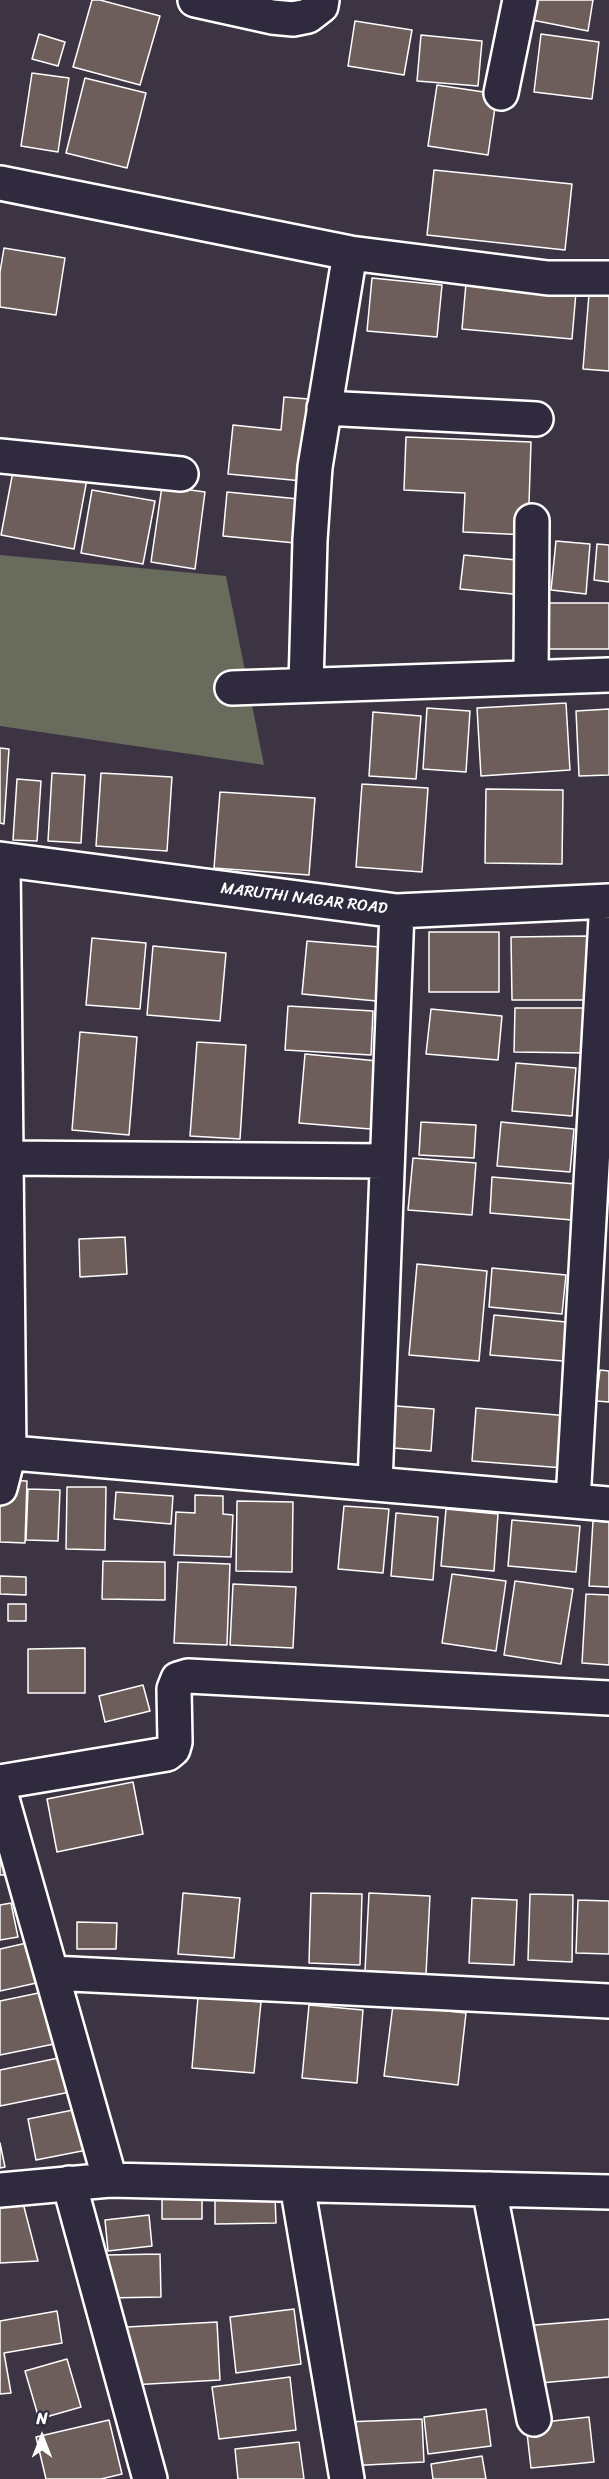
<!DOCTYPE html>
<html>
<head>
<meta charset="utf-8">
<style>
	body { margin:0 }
	#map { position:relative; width:609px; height:2479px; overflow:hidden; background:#3c3443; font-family:Sriracha,sans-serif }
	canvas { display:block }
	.north { position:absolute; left:12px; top:2407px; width:60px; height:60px; -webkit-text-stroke:4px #2f2a3d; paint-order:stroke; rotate:0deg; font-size:16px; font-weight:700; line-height:24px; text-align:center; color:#fff }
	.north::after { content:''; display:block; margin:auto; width:21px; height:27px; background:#fff; clip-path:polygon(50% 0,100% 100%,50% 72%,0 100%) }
</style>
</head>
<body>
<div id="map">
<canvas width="609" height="2479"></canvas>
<div class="north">N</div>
</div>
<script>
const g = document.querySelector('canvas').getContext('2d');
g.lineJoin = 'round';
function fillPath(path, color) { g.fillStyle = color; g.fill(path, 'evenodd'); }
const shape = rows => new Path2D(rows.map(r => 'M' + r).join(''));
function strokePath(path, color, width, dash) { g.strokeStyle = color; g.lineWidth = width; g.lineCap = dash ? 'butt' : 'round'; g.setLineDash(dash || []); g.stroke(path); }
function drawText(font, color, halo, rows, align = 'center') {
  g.font = font + ' Sriracha,sans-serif'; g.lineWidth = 4.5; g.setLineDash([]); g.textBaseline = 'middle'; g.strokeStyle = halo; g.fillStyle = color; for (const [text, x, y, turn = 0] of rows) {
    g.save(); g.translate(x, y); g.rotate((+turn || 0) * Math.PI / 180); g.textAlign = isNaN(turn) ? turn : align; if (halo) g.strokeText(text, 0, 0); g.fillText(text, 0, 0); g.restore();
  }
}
fillPath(shape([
	[0,555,226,576,264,765,0,726]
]), '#696b5d');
const building = shape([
	[92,0,100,0,160,16,140,85,73,67,92,0],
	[536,0,593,0,588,31,532,20,536,0],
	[355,21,412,30,404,75,348,66,355,21],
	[39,34,65,42,58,66,32,59,39,34],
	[541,34,599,42,592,99,534,92,541,34],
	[421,35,482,41,478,86,417,81,421,35],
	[32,73,69,78,58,152,21,146,32,73],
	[85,78,146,93,127,168,66,153,85,78],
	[437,85,497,94,488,155,428,146,437,85],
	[434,170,572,184,565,250,427,235,434,170],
	[4,248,65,258,56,315,0,307,0,272,4,248],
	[591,269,609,270,609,371,583,369,591,269],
	[372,278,442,285,437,337,367,331,372,278],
	[466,283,576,292,572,339,462,329,466,283],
	[284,397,321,400,313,482,228,474,233,425,281,430,284,397],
	[406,437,531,442,528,535,463,532,465,493,404,490,406,437],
	[14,466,87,479,74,549,1,535,14,466],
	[162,486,205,492,195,569,151,562,162,486],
	[92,490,155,501,143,564,81,553,92,490],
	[227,492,299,499,295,543,223,536,227,492],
	[556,541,590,544,586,594,551,590,556,541],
	[597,544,609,545,609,582,594,580,597,544],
	[464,555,527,561,523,595,460,589,464,555],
	[540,603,609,603,609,649,540,649,540,603],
	[566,703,570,770,481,776,477,708,566,703],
	[427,708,470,711,466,772,423,769,427,708],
	[609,709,609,775,579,776,576,711,609,709],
	[373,712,421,716,416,779,369,776,373,712],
	[0,748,9,749,4,824,0,823,0,748],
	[52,773,85,775,81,843,48,841,52,773],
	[101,773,172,777,167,851,96,846,101,773],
	[17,779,41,781,37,841,13,840,17,779],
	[362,784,428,788,422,872,356,867,362,784],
	[486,789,563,790,562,864,485,863,486,789],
	[220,792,315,798,309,875,214,868,220,792],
	[429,932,499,932,499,992,429,992,429,932],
	[588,936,589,1000,512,1000,511,937,588,936],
	[92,938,146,943,140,1009,86,1005,92,938],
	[307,941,392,948,387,1002,302,994,307,941],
	[153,946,226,953,220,1021,147,1015,153,946],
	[288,1006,373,1011,371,1055,285,1050,288,1006],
	[515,1008,588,1008,588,1053,514,1052,515,1008],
	[431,1009,502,1016,498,1060,426,1054,431,1009],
	[80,1032,137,1037,129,1135,72,1130,80,1032],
	[197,1042,246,1045,240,1139,190,1136,197,1042],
	[305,1054,388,1062,382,1130,299,1123,305,1054],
	[516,1063,576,1068,572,1116,512,1111,516,1063],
	[421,1122,476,1125,474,1158,419,1155,421,1122],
	[501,1122,574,1129,570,1172,497,1166,501,1122],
	[413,1158,476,1163,472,1215,408,1210,413,1158],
	[492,1177,576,1184,572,1220,490,1213,492,1177],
	[125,1237,127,1274,80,1277,79,1239,125,1237],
	[417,1264,487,1271,479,1361,409,1355,417,1264],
	[492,1268,566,1275,562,1314,489,1307,492,1268],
	[494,1315,566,1322,563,1361,490,1355,494,1315],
	[600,1370,609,1371,609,1402,596,1401,600,1370],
	[384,1405,434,1409,431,1451,381,1447,384,1405],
	[476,1408,569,1416,564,1468,472,1461,476,1408],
	[0,1480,27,1481,25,1543,0,1542,0,1480],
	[67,1487,106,1487,105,1550,66,1549,67,1487],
	[28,1489,60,1490,58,1541,26,1540,28,1489],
	[116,1492,173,1496,171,1524,114,1519,116,1492],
	[195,1495,223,1496,223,1514,233,1515,231,1557,174,1555,176,1512,195,1513,195,1495],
	[237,1501,293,1502,292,1572,236,1571,237,1501],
	[344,1506,389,1509,383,1573,338,1569,344,1506],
	[446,1509,498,1514,494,1571,441,1566,446,1509],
	[396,1513,438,1517,433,1580,391,1576,396,1513],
	[512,1520,580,1526,576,1572,508,1566,512,1520],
	[593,1521,609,1522,609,1587,589,1586,593,1521],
	[103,1561,165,1562,165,1600,102,1599,103,1561],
	[178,1562,230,1564,227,1645,174,1643,178,1562],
	[452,1574,506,1581,496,1651,442,1643,452,1574],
	[0,1576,26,1577,26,1595,0,1594,0,1576],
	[515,1581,573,1589,561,1664,504,1655,515,1581],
	[233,1584,296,1587,293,1648,230,1645,233,1584],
	[586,1594,609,1595,609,1665,582,1663,586,1594],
	[8,1604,26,1604,26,1621,8,1621,8,1604],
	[85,1648,85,1693,28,1693,28,1649,85,1648],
	[143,1685,150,1711,105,1722,99,1696,143,1685],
	[133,1782,143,1834,57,1852,47,1799,133,1782],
	[0,1858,8,1858,10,1875,0,1875,0,1858],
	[183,1893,240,1898,234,1958,178,1954,183,1893],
	[311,1893,362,1894,360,1965,309,1963,311,1893],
	[369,1893,430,1896,426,1974,365,1971,369,1893],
	[530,1894,573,1895,572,1962,528,1960,530,1894],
	[472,1898,517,1900,514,1965,469,1963,472,1898],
	[578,1900,609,1901,609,1954,576,1953,578,1900],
	[11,1903,18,1937,0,1940,0,1905,11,1903],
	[77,1922,117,1923,116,1949,77,1949,77,1922],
	[31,1942,41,1982,0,1991,0,1949,31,1942],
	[48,1991,59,2043,0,2055,0,2001,48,1991],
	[198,1997,261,2002,254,2073,192,2068,198,1997],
	[309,2005,363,2010,357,2083,302,2078,309,2005],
	[393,2005,466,2013,458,2085,384,2076,393,2005],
	[73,2055,80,2090,0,2106,0,2070,73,2055],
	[83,2108,92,2149,36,2160,28,2119,83,2108],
	[0,2143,5,2167,0,2168,0,2143],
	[275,2196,276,2223,215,2224,215,2197,275,2196],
	[162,2197,202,2197,202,2219,162,2219,162,2197],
	[23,2203,38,2261,0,2263,0,2205,23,2203],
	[149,2215,152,2246,108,2251,105,2220,149,2215],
	[160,2254,161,2297,107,2298,106,2255,160,2254],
	[294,2309,301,2364,236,2373,230,2317,294,2309],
	[57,2311,62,2343,4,2353,11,2393,0,2394,0,2321,57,2311],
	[609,2319,609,2377,528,2384,523,2326,609,2319],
	[217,2322,220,2380,131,2385,127,2327,217,2322],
	[67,2359,81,2407,39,2419,25,2371,67,2359],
	[290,2377,296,2430,219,2439,212,2387,290,2377],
	[486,2409,491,2446,428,2454,424,2417,486,2409],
	[589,2417,594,2462,531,2468,526,2424,589,2417],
	[422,2419,424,2462,347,2466,345,2422,422,2419],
	[109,2420,122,2474,101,2479,46,2479,36,2437,109,2420],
	[299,2442,304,2479,238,2479,235,2449,299,2442],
	[482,2456,486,2479,433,2479,431,2464,482,2456]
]);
fillPath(building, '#6e5e5b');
strokePath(building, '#fff', 1.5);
const minor = shape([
	[195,0,272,17,293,19,308,16,321,6,322,0],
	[501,93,520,0],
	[0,183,350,253,548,278,609,278],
	[324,408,536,419],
	[0,456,181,474],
	[531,677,532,521],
	[306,685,310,540,315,467,350,253],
	[232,688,609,675],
	[0,859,397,911,609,901],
	[6,1158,387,1161],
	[0,1452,609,1504],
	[375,1484,397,911],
	[0,1488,9,1453,3,860],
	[573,1501,607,901],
	[0,1782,167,1754,173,1749,175,1742,174,1689,178,1679,188,1676,609,1698],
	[0,1792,110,2180],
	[52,1973,609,2001],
	[69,2183,150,2479],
	[297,2185,347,2479],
	[489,2189,534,2419],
	[0,2190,110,2180,609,2192]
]);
strokePath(minor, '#fff', 38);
strokePath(minor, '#2f2a3d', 33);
drawText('16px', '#fff', '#2f2a3d', [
	["MARUTHI NAGAR ROAD",304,899,7]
]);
</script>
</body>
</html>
